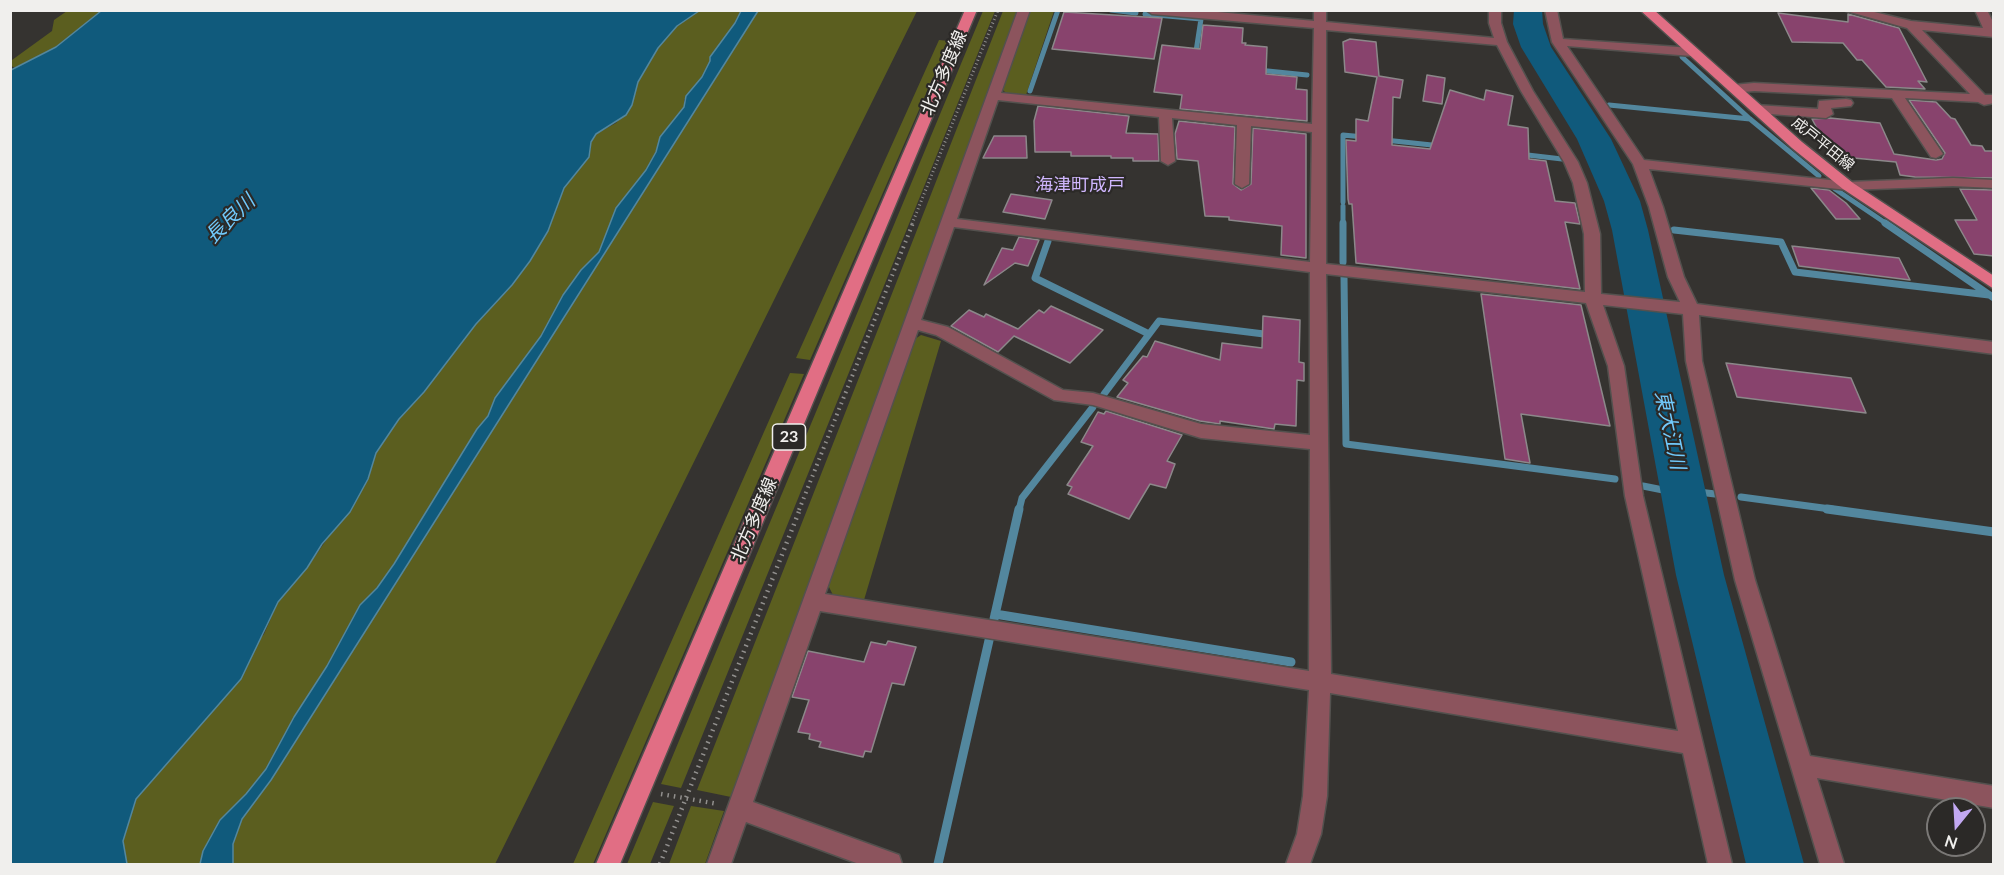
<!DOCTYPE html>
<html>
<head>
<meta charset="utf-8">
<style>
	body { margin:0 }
	#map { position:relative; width:2004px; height:875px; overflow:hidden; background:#353330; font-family:Lato,sans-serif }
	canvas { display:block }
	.frame { position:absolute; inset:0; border:12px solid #f0efed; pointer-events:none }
	.north { position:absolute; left:1926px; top:797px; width:60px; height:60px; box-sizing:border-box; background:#2b2927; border:2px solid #7a7876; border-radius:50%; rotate:198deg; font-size:16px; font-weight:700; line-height:24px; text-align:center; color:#f0efed }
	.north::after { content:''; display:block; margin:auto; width:21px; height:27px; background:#c2a8f2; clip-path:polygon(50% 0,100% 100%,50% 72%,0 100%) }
</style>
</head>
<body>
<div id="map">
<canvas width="2004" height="875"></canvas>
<div class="frame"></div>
<div class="north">N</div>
</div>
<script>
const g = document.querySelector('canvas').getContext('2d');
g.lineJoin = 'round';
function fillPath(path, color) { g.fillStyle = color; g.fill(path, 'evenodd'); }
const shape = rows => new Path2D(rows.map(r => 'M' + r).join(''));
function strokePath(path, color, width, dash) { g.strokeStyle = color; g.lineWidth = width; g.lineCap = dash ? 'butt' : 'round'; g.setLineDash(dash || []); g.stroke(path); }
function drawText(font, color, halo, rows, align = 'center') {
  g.font = font + ' Lato,"Noto Sans JP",sans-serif'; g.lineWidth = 4.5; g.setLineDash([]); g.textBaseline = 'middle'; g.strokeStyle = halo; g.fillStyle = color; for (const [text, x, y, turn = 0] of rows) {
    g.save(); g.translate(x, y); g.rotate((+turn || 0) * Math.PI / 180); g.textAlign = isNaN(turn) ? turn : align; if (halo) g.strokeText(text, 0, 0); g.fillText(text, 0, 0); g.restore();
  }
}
fillPath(shape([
	[67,11,101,11,56,47,16,68,11,66,12,60,52,31,54,20],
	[699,11,741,11,735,23,710,57,710,61,702,77,684,100,684,107,660,137,656,152,646,170,616,208,599,252,581,270,563,295,541,336,495,398,488,416,477,429,394,564,377,588,360,605,327,666,294,717,266,769,203,851,200,864,127,864,123,841,136,799,264,634,278,602,307,568,368,479,376,453,399,419,424,392,476,324,512,285,530,261,548,231,564,188,589,157,591,142,596,134,616,123,632,105,638,82,658,48,677,26],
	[758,11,917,11,495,864,233,864,233,844,242,819,271,780],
	[983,11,995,11,681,788,661,784],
	[1003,11,1018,11,731,797,697,790],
	[1030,11,1054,11,1026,95,1006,93,1001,88],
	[939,40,949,41,810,360,796,358],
	[921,335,941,341,864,600,833,595,828,585,915,339],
	[790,373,804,374,593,864,573,864],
	[653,802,674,806,650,864,627,864],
	[691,806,724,811,705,864,669,864]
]), '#5b5e1f');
const water = shape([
	[101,11,699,11,677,26,658,48,638,82,632,105,626,115,596,134,591,142,589,157,564,188,548,231,530,261,512,285,476,324,424,392,399,419,376,453,368,479,350,512,322,544,307,568,278,602,241,679,136,799,123,841,127,864,11,864,11,70,56,47,101,11],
	[741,11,758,11,271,780,242,819,233,844,233,864,200,864,203,851,220,820,246,794,266,769,294,717,327,666,360,605,377,588,394,564,477,429,488,416,495,398,541,336,563,295,581,270,599,252,616,208,646,170,656,152,660,137,684,107,686,96,702,77,710,61,710,57,735,23,741,11]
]);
fillPath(water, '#105a7c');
strokePath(water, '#53879e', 1.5);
strokePath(shape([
	[1111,10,1136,13],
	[1145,14,1201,19,1195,58],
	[1682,57,1750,119,1819,176],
	[1258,70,1307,75],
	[1030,91,1058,10],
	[1609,105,1750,119],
	[1385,140,1441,146],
	[1519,154,1562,159],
	[1835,189,1887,224],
	[1343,202,1343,135,1364,137],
	[1343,206,1343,224]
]), '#53879e', 5);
strokePath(shape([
	[1343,223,1343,262],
	[1885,223,1994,298],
	[1674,230,1781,242,1795,272,1989,295],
	[1048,241,1035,278,1149,334],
	[1344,276,1346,444,1615,479],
	[1104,394,1159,321,1272,335],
	[1643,486,1683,494],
	[1682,490,1715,494],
	[1741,497,1838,510],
	[1019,510,1022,498,1093,407]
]), '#53879e', 7);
strokePath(shape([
	[1827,509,1994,532],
	[995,614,1291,662],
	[994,619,1019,509],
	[938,864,990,636]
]), '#53879e', 9);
fillPath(shape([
	[1514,10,1542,10,1543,24,1551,47,1611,139,1640,201,1648,230,1724,575,1804,864,1746,864,1676,575,1612,230,1604,201,1577,139,1521,47,1513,24,1514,10]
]), '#105a7c');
const building = shape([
	[1064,12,1162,18,1154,59,1052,49,1064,12],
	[1778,13,1848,22,1848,14,1899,28,1927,82,1918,81,1925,89,1886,87,1862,60,1857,60,1843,43,1792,42,1778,13],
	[1203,25,1243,28,1242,43,1246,43,1245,45,1267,47,1266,74,1297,77,1296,89,1307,90,1307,121,1180,109,1182,95,1154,92,1162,45,1200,49,1203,25],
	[1350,39,1376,42,1379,76,1403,80,1400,98,1393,97,1392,145,1430,149,1450,90,1484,100,1486,90,1513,96,1508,125,1528,128,1529,159,1546,161,1555,201,1575,203,1580,224,1565,222,1580,289,1356,263,1352,204,1349,204,1348,199,1346,140,1356,141,1356,119,1368,121,1377,77,1345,72,1343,42,1350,39],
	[1427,75,1445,78,1442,104,1423,101,1427,75],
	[1909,100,1936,102,1951,118,1955,119,1971,145,1982,146,1985,151,1994,151,1994,178,1915,177,1900,175,1896,162,1843,157,1834,148,1827,147,1812,119,1830,118,1880,123,1894,154,1936,160,1942,159,1945,153,1909,100],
	[1038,106,1129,116,1126,133,1158,134,1159,161,1133,161,1133,158,1111,158,1111,156,1071,156,1071,152,1035,152,1034,121,1038,106],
	[1179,121,1235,127,1233,184,1241,190,1251,184,1253,128,1306,134,1306,258,1281,255,1282,226,1229,220,1229,217,1205,216,1198,161,1177,159,1175,134,1179,121],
	[994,136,1026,136,1027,158,983,158,994,136],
	[1811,188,1829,190,1846,203,1860,219,1836,219,1811,188],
	[1960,189,1994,190,1994,256,1974,254,1955,220,1977,220,1960,189],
	[1011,194,1052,200,1045,219,1003,212,1011,194],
	[1019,237,1039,240,1028,266,1015,263,984,285,1002,248,1013,250,1019,237],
	[1792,246,1899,258,1910,280,1799,266,1792,246],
	[1481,294,1581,305,1610,426,1521,414,1530,463,1505,459,1481,294],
	[1051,306,1103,330,1070,363,1014,336,998,352,951,326,969,310,984,317,986,314,1018,329,1039,310,1044,313,1051,306],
	[1263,316,1300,320,1299,362,1304,363,1304,381,1297,380,1296,426,1275,424,1274,429,1220,421,1220,424,1200,421,1117,397,1128,383,1123,380,1143,356,1147,357,1155,341,1220,360,1222,343,1262,348,1263,316],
	[1726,363,1851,378,1866,413,1737,397,1726,363],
	[1106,411,1182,435,1167,461,1175,464,1166,488,1150,484,1129,519,1068,494,1072,487,1067,485,1093,446,1081,442,1098,412,1104,414,1106,411],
	[888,641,916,647,904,685,892,683,871,752,865,751,863,757,819,747,821,742,809,739,810,734,798,732,809,700,792,697,808,651,864,662,871,642,886,645,888,641]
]);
fillPath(building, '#88436d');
strokePath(building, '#8c888a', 1.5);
const minor = shape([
	[1018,10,1030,10,1001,93,1312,124,1314,28,1152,14,1146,10,1196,10,1314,21,1314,10,1326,10,1326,22,1494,38,1489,23,1489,10,1501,10,1501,23,1507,42,1533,91,1578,162,1587,183,1600,234,1601,294,1680,302,1668,277,1649,207,1633,164,1552,42,1545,10,1557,10,1563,39,1692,48,1698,52,1692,56,1567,46,1644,160,1848,182,1953,178,1994,180,1994,188,1953,186,1848,190,1649,169,1663,207,1684,277,1697,304,1994,342,1994,354,1699,315,1702,361,1755,580,1810,756,1994,786,1994,808,1817,778,1844,864,1820,864,1735,580,1686,361,1683,314,1603,305,1624,366,1643,496,1732,864,1708,864,1683,753,1330,693,1327,796,1321,834,1310,864,1286,864,1297,834,1303,796,1309,690,820,611,753,802,899,855,902,864,859,864,746,822,731,864,707,864,1018,10],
	[1326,30,1497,45,1521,91,1564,162,1573,183,1584,234,1585,292,1326,264,1326,30],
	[998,100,1159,117,1161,161,1168,165,1175,161,1172,118,1237,125,1235,184,1242,188,1249,184,1251,126,1312,132,1310,262,957,219,998,100],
	[954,227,1310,272,1310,435,1201,424,1093,393,1063,390,948,327,921,320,954,227],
	[1326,274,1586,303,1608,366,1625,496,1678,731,1331,674,1326,274],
	[918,330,936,335,1054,400,1093,405,1201,438,1310,449,1309,671,825,594,918,330],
	[1843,10,1866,10,1911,21,1983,28,1975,10,1987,10,1994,24,1994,37,1922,30,1985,95,1994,95,1994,103,1984,105,1978,102,1905,98,1943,154,1936,158,1931,157,1892,98,1754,91,1733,93,1727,89,1733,85,1754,83,1970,94,1907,28,1843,10],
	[1846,99,1851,100,1853,103,1851,106,1831,108,1833,114,1826,118,1756,113,1749,109,1756,105,1818,109,1819,101,1846,99]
]);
const major = shape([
	[965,10,977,10,620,864,596,864,965,10],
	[1640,10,1654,10,1802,142,1853,183,1994,276,1994,289,1843,189,1792,148,1640,10]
]);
strokePath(minor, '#53514e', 3);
strokePath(major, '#53514e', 3);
strokePath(shape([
	[912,224,998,10]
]), '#92908e', 3, [1, 3]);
strokePath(shape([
	[799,510,913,223]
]), '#92908e', 4, [1.5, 4.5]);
strokePath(shape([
	[661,794,718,804],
	[660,864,800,509]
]), '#92908e', 4.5, [1.5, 5]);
fillPath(minor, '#8c545d');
fillPath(major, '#e16e84');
drawText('15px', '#f0efed', '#2b2927', [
	["成戸平田線",1823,144,39]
]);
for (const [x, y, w] of [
	[789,437,33]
]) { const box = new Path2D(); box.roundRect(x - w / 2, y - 13, w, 26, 4.5); g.fillStyle = '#2b2927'; g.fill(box); strokePath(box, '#f0efed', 1.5); }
drawText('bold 16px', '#f0efed', null, [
	["23",789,437]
]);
drawText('18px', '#f0efed', '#2b2927', [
	["北方多度線",944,73,-67],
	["北方多度線",754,520,-67]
]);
drawText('18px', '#cfb6fd', '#2b2927', [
	["海津町成戸",1080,185]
]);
drawText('italic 20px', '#71cafc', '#2b2927', [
	["長良川",230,219,-44],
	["東大江川",1670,430,78]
]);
</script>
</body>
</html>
